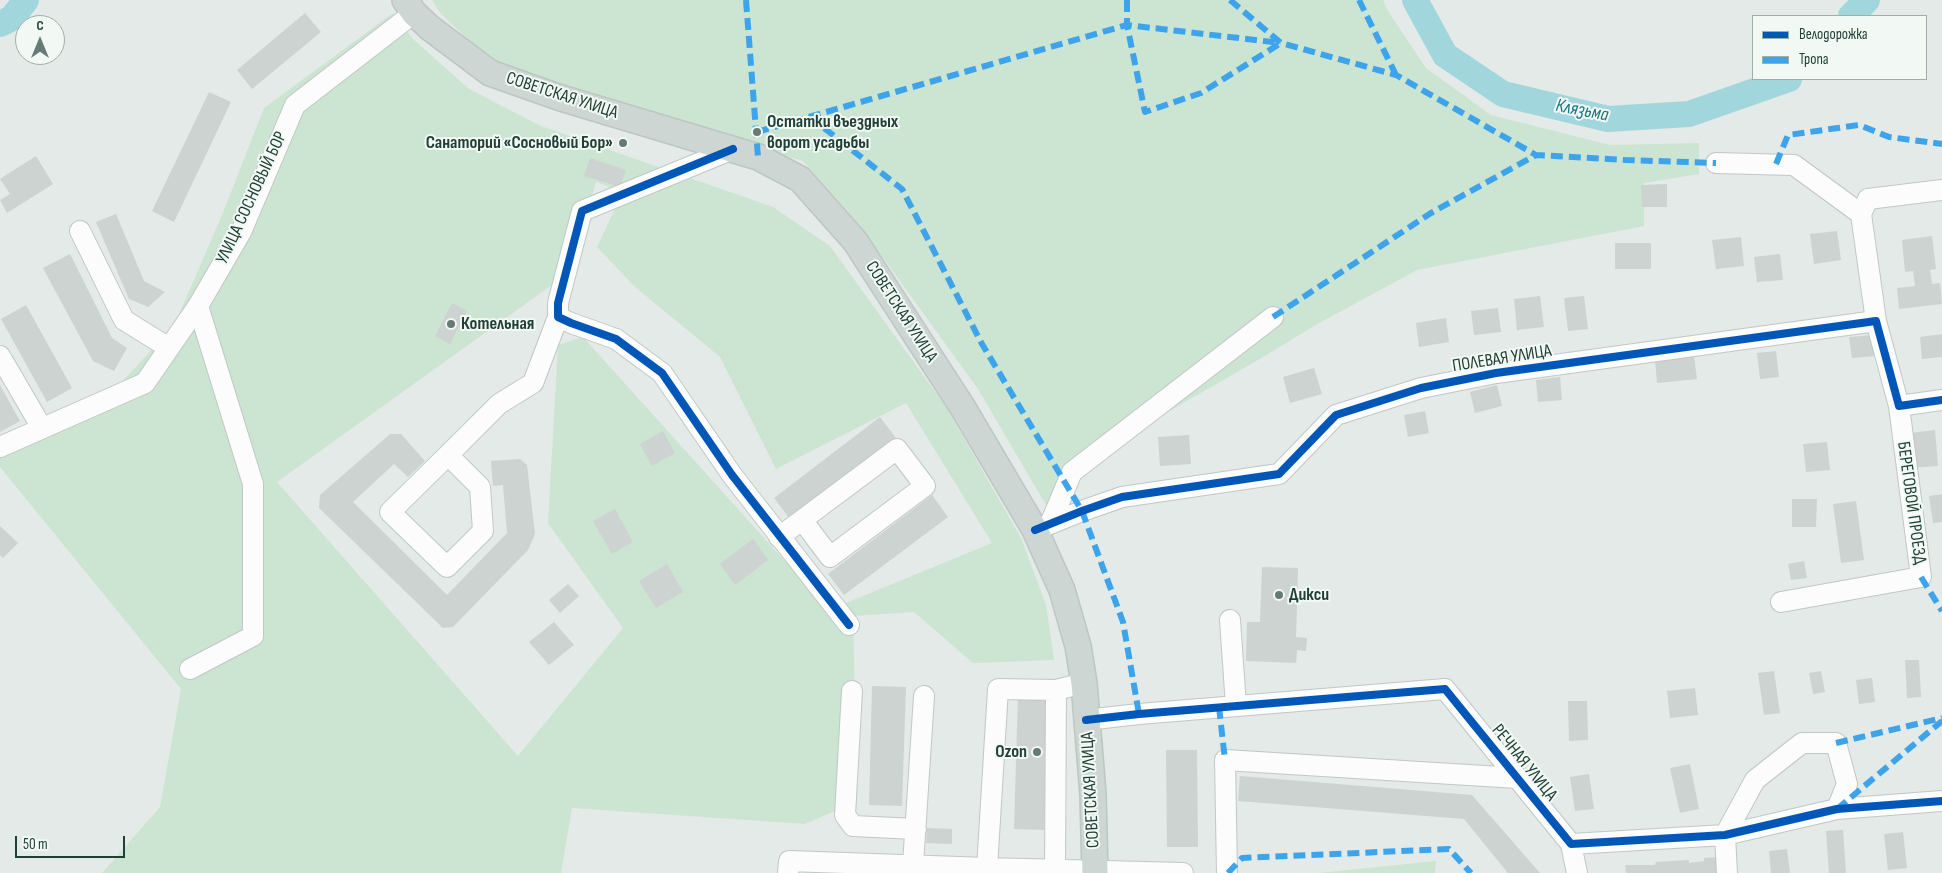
<!DOCTYPE html>
<html>
<head>
<meta charset="utf-8">
<style>
	body { margin:0 }
	#map { position:relative; width:1942px; height:873px; overflow:hidden; background:#e4eae7; font-family:"Sofia Sans Condensed",sans-serif }
	canvas { display:block }
	.legend { position:absolute; left:1752px; top:15px; width:175px; height:65px; box-sizing:border-box; background:#f2f9f5; border:1px solid #9eafa8; margin:0; padding:6px 9px; list-style:none; font-size:15px; color:#203f35 }
	.legend li { display:flex; align-items:center; gap:10px; height:25px }
	.legend b { width:25px; border:1px solid #9eafa8 }
	.north { position:absolute; left:15px; top:15px; width:50px; height:50px; box-sizing:border-box; background:#f2f9f5; border:1px solid #9eafa8; border-radius:50%; rotate:0deg; font-size:14px; font-weight:700; line-height:20px; text-align:center; color:#203f35 }
	.north::after { content:''; display:block; margin:auto; width:18px; height:22px; background:#657b73; clip-path:polygon(50% 0,100% 100%,50% 72%,0 100%) }
	.scale { position:absolute; left:15px; top:836px; width:110px; height:22px; box-sizing:border-box; border:2px solid #203f35; border-top:0; padding-left:6px; font-size:15px; line-height:18px; white-space:nowrap; color:#203f35; -webkit-text-stroke:4px #f2f9f5; paint-order:stroke }
</style>
</head>
<body>
<div id="map">
<canvas width="1942" height="873"></canvas>
<ul class="legend">
<li><b style="height:6px;background:#0057b8"></b>Велодорожка</li>
<li><b style="height:6px;background:#3da4eb"></b>Тропа</li>
</ul>
<div class="north">С</div>
<div class="scale">50 m</div>
</div>
<script>
const g = document.querySelector('canvas').getContext('2d');
g.lineJoin = 'round';
function fillPath(path, color) { g.fillStyle = color; g.fill(path, 'evenodd'); }
const shape = rows => new Path2D(rows.map(r => 'M' + r).join(''));
function strokePath(path, color, width, dash) { g.strokeStyle = color; g.lineWidth = width; g.lineCap = dash ? 'butt' : 'round'; g.setLineDash(dash || []); g.stroke(path); }
function drawText(font, color, halo, rows, align = 'center') {
  g.font = font + ' "Sofia Sans Condensed",sans-serif'; g.lineWidth = 4; g.setLineDash([]); g.textBaseline = 'middle'; g.strokeStyle = halo; g.fillStyle = color; for (const [text, x, y, turn = 0] of rows) {
    g.save(); g.translate(x, y); g.rotate((+turn || 0) * Math.PI / 180); g.textAlign = isNaN(turn) ? turn : align; if (halo) g.strokeText(text, 0, 0); g.fillText(text, 0, 0); g.restore();
  }
}
fillPath(shape([
	[432,0,1383,0,1388,11,1426,68,1491,115,1610,145,1699,143,1699,174,1644,183,1644,226,1417,270,1314,326,1258,360,1164,414,1095,458,1046,505,978,389,858,223,803,161,495,65,441,14],
	[393,13,413,39,469,89,541,126,773,207,830,246,946,407,1021,538,1046,605,1054,660,973,663,914,612,853,616,857,801,805,824,572,808,561,873,102,873,160,807,181,689,0,467,0,453,103,402,174,326,222,215,264,108],
	[596,182,623,192,597,247,634,286,720,357,776,469,906,403,992,543,829,610,583,337,558,345,548,523,623,628,518,756,277,482,570,272],
	[1436,861,1435,873,1319,873]
]), '#cce4d2');
strokePath(shape([
	[1415,0,1445,55,1503,94,1608,119,1689,114,1789,79],
	[1851,16,1867,0],
	[0,24,12,18,26,0]
]), '#a1d7dc', 26);
fillPath(shape([
	[305,13,321,32,252,89,237,70],
	[209,92,231,102,174,222,152,211],
	[36,156,53,184,7,213,0,200,10,194,0,179],
	[590,158,626,170,620,187,584,176],
	[1667,184,1667,207,1642,207,1641,185],
	[116,214,144,281,165,292,148,307,129,299,96,222],
	[1837,231,1841,260,1814,264,1810,234],
	[1932,236,1936,269,1930,270,1932,284,1940,283,1942,304,1899,309,1897,288,1915,286,1913,271,1905,272,1902,240],
	[1741,237,1744,266,1716,269,1712,240],
	[1615,243,1651,243,1651,269,1615,269],
	[70,254,112,338,127,348,114,371,93,361,43,268],
	[1780,254,1783,280,1757,282,1754,257],
	[1540,296,1544,327,1517,330,1514,299],
	[1584,296,1588,329,1568,331,1564,298],
	[452,303,467,311,450,344,435,336],
	[26,305,72,388,47,402,1,319],
	[1498,308,1501,332,1474,335,1471,311],
	[1446,318,1449,342,1419,347,1416,323],
	[1942,334,1942,357,1922,359,1920,337],
	[1873,335,1876,356,1852,358,1849,337],
	[1776,351,1779,377,1760,379,1757,353],
	[1694,356,1697,379,1657,383,1655,360],
	[1314,368,1322,394,1290,403,1283,377],
	[1560,377,1562,400,1538,402,1536,380],
	[0,385,20,421,0,432],
	[1497,385,1502,406,1475,413,1470,392],
	[1425,411,1429,433,1408,437,1404,415],
	[880,417,896,438,790,519,774,498],
	[1935,430,1938,466,1909,468,1910,433],
	[663,431,675,453,652,466,640,444],
	[390,434,401,434,425,461,408,477,394,464,353,502,447,595,507,533,503,485,493,486,491,461,520,459,527,465,535,534,528,550,453,627,443,628,319,508,320,495],
	[1189,435,1191,464,1160,466,1158,437],
	[1827,442,1830,470,1806,472,1803,444],
	[1942,494,1942,522,1933,523,1929,496],
	[932,495,948,517,844,595,828,574],
	[1792,499,1817,499,1816,527,1792,527],
	[1856,501,1864,560,1841,563,1833,504],
	[615,509,633,542,612,554,593,521],
	[0,526,18,543,3,558,0,555],
	[753,539,768,560,735,585,720,564],
	[1804,561,1807,578,1791,580,1788,564],
	[667,564,683,592,656,608,639,581],
	[1262,567,1298,568,1296,637,1307,638,1306,651,1297,650,1296,663,1246,661,1247,622,1260,622],
	[568,584,579,596,560,613,549,600],
	[554,622,574,645,549,665,529,642],
	[1905,660,1919,660,1921,697,1907,698],
	[1774,671,1780,713,1764,715,1758,673],
	[1821,671,1825,692,1813,694,1809,673],
	[1872,678,1875,702,1859,704,1856,680],
	[872,686,906,687,902,806,869,805],
	[1695,688,1698,715,1670,718,1667,691],
	[1018,693,1048,694,1044,830,1014,829],
	[1568,701,1587,701,1588,740,1569,741],
	[1166,750,1197,750,1198,847,1167,847],
	[1690,764,1699,809,1680,813,1670,768],
	[1589,774,1594,809,1575,811,1570,777],
	[1240,776,1472,795,1540,873,1508,873,1464,819,1238,801],
	[927,828,952,829,952,844,926,843],
	[1843,830,1846,873,1829,873,1826,831],
	[1903,832,1907,868,1888,870,1884,834],
	[1787,849,1790,873,1771,873,1769,851],
	[1719,857,1724,873,1626,873,1625,865,1655,865,1656,862,1689,860,1689,863,1704,861,1704,858]
]), '#ccd3d0');
const minor = shape([
	[733,149,582,211,558,303,558,317,571,323,616,339,662,373,732,475,849,625],
	[1716,163,1794,165,1861,214],
	[80,231,124,320,169,348],
	[1876,321,1861,214,1868,199,1942,190],
	[0,356,42,428],
	[0,447,145,383,198,306,241,232,295,105,414,13],
	[448,455,480,487,483,531,447,567,390,512,448,455,499,404,533,383,558,317],
	[1050,524,1072,472,1273,317],
	[1035,530,1082,511,1122,497,1279,474,1336,415,1421,388,1496,373,1876,321,1899,406,1942,400],
	[779,537,802,520,897,449,925,486,830,557,802,520],
	[1781,602,1921,577,1899,406],
	[1230,620,1236,706],
	[190,669,253,636,253,484,198,306],
	[852,691,845,815,853,826,916,829],
	[1086,720,1139,714,1445,689,1571,844,1725,835,1837,809,1942,801],
	[1571,844,1577,873],
	[913,865,924,696],
	[987,868,998,689,1056,690,1084,683],
	[1055,869,1056,690],
	[788,873,789,861,987,868,1183,873],
	[1227,873,1225,760,1517,778],
	[1727,873,1725,835,1755,780,1802,743,1836,743,1847,784,1837,809]
]);
const major = shape([
	[405,0,414,13,430,28,490,73,561,98,758,157,800,179,855,241,963,408,1035,530,1062,590,1078,646,1084,683,1093,794,1095,873]
]);
strokePath(minor, '#c1c7c4', 22);
strokePath(major, '#bcc6c2', 28);
strokePath(minor, '#fbfcfb', 20);
strokePath(major, '#cdd6d3', 25);
strokePath(shape([
	[746,0,758,157],
	[1127,0,1127,25,1145,112,1201,93,1281,43],
	[1230,0,1281,43,1396,75,1536,155],
	[1359,0,1396,75],
	[810,117,902,189,982,344,1082,511,1123,622,1139,714],
	[757,132,1127,25,1281,43],
	[1776,164,1788,135,1859,125,1889,137,1942,144],
	[1273,317,1431,213,1536,155,1625,160,1716,163],
	[1921,577,1942,611],
	[1219,707,1225,760],
	[1836,743,1942,718],
	[1837,809,1942,721],
	[1228,873,1242,858,1449,849,1471,873]
]), '#3da4eb', 6, [12, 6]);
strokePath(shape([
	[733,149,582,211,558,303,558,317,571,323,616,339,662,373,732,475,849,625],
	[1035,530,1082,511,1122,497,1279,474,1336,415,1421,388,1496,373,1876,321,1899,406,1942,400],
	[1086,720,1139,714,1445,689,1571,844,1725,835,1837,809,1942,801]
]), '#0057b8', 8);
for (const [x, y, r, color] of [
	[757,132,5,"#657b73"],
	[623,143,5,"#657b73"],
	[451,324,5,"#657b73"],
	[1279,595,5,"#657b73"],
	[1037,752,5,"#657b73"]
]) { const dot = new Path2D(); dot.arc(x, y, r, 0, 2 * Math.PI); g.fillStyle = color; g.fill(dot); strokePath(dot, '#f2f9f5', 2); }
drawText('18px', '#203f35', '#f2f9f5', [
	["СОВЕТСКАЯ УЛИЦА",562,96,18],
	["УЛИЦА СОСНОВЫЙ БОР",252,198,-65],
	["СОВЕТСКАЯ УЛИЦА",901,312,57],
	["ПОЛЕВАЯ УЛИЦА",1502,359,-9],
	["БЕРЕГОВОЙ ПРОЕЗД",1911,503,82],
	["РЕЧНАЯ УЛИЦА",1524,763,51],
	["СОВЕТСКАЯ УЛИЦА",1091,790,-93]
]);
drawText('bold 18px', '#203f35', '#f2f9f5', [
	["Остатки въездных",767,122],
	["ворот усадьбы",767,143],
	["Санаторий «Сосновый Бор»",613,143,"right"],
	["Котельная",461,324],
	["Дикси",1289,595],
	["Ozon",1027,752,"right"]
], 'left');
drawText('italic 19px', '#157580', '#f2f9f5', [
	["Клязьма",1582,111,11]
]);
</script>
</body>
</html>
